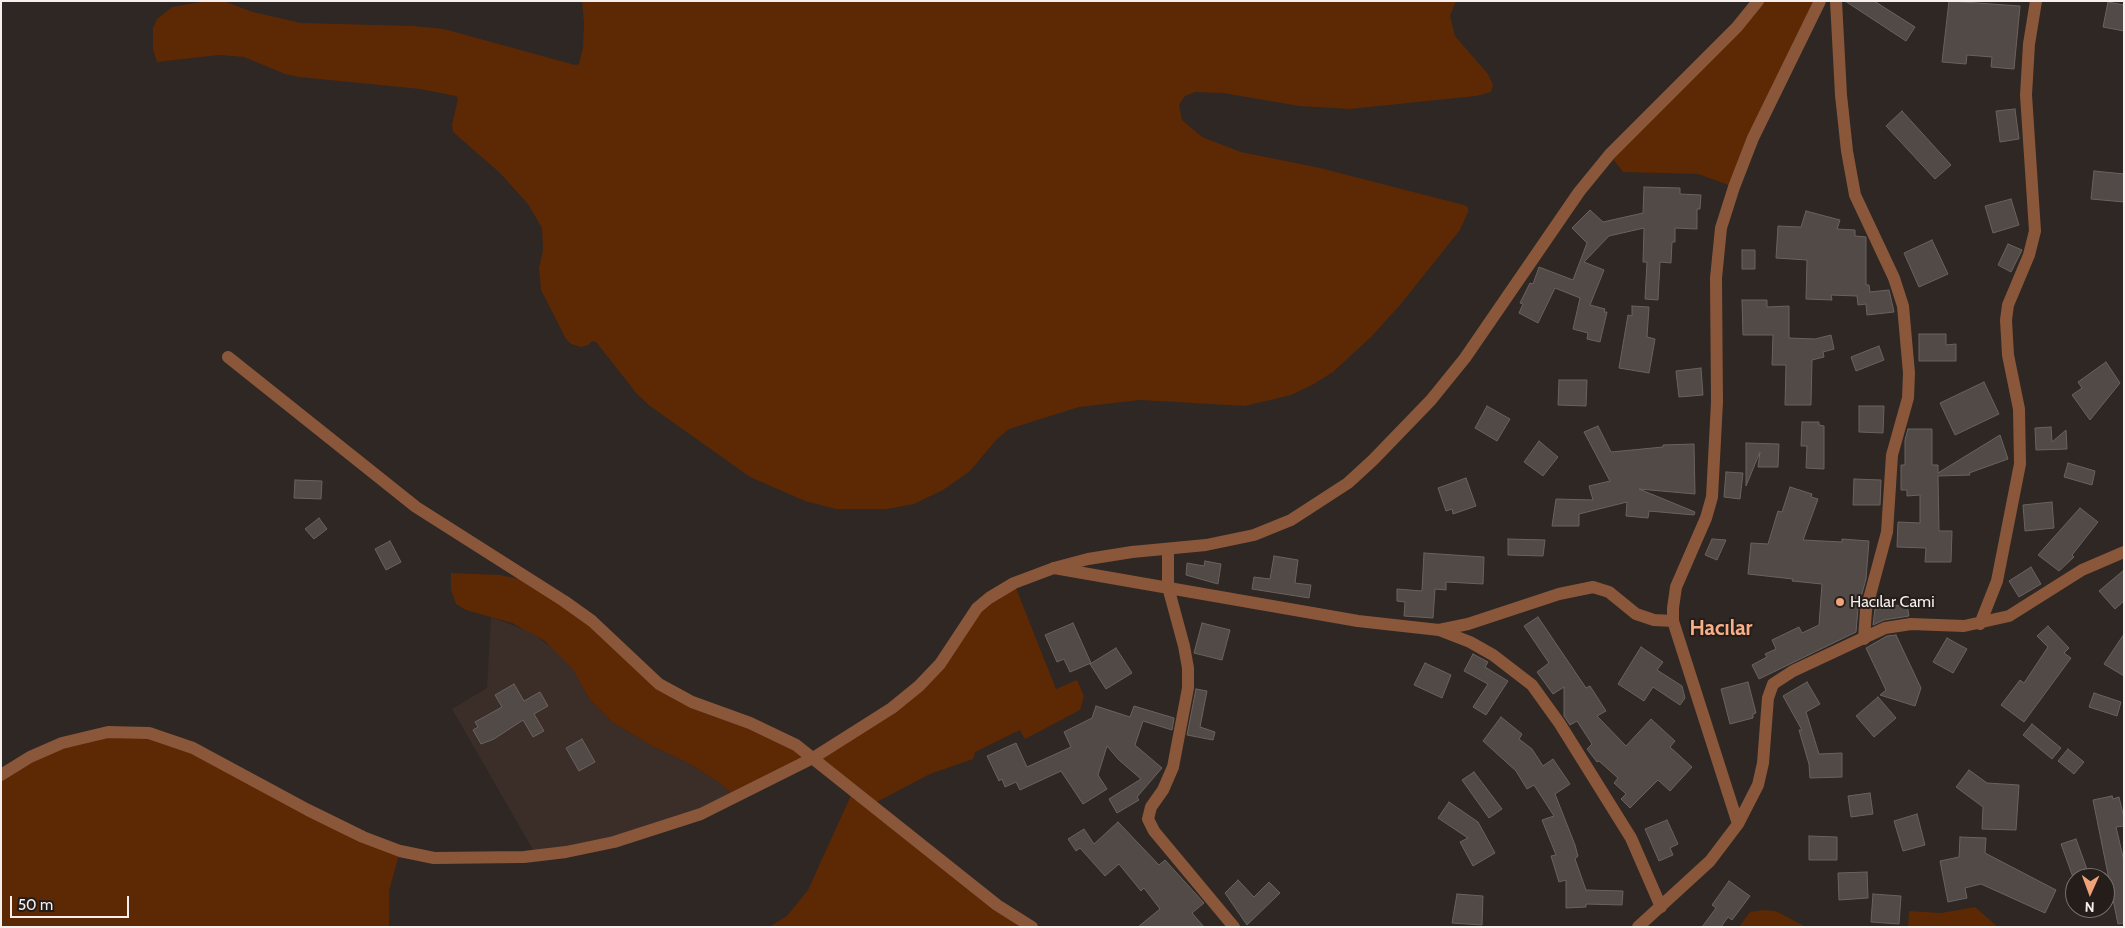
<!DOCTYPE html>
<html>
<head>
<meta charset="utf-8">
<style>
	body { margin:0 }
	#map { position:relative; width:2125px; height:928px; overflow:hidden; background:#2e2723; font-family:Cabin,sans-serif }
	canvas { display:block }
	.frame { position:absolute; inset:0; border:2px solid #f5f0ed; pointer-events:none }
	.north { position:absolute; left:2065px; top:868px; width:50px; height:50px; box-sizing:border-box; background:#241d1a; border:1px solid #78716e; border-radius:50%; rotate:182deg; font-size:14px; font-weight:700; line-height:20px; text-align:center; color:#f5f0ed }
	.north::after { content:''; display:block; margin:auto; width:18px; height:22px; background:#f0a279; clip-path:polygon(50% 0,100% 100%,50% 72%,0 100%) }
	.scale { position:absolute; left:10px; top:896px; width:119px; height:22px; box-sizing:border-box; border:2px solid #f5f0ed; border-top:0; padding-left:6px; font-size:15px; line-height:18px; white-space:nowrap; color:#f5f0ed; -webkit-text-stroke:4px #241d1a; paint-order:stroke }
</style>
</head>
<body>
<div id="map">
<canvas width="2125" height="928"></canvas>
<div class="frame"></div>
<div class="north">N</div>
<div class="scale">50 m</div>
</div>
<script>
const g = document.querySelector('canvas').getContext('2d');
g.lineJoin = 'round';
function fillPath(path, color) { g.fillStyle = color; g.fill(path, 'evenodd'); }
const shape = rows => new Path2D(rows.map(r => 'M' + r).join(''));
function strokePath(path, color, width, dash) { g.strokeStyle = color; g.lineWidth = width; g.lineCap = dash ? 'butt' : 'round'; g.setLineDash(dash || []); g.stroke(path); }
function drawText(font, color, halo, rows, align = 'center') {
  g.font = font + ' Cabin,sans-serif'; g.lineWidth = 4; g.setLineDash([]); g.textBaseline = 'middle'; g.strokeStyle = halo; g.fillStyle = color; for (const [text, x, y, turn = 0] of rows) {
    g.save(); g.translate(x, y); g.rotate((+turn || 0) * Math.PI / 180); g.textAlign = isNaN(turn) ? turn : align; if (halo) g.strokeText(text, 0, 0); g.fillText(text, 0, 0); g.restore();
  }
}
fillPath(shape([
	[491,617,531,632,558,652,572,668,590,700,612,722,652,746,688,763,717,781,736,797,657,830,536,855,452,709,487,688]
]), '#3b2e28');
fillPath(shape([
	[207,1,226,2,253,12,301,23,413,26,444,29,575,65,579,64,583,48,584,23,582,1,1456,1,1450,16,1455,36,1488,74,1493,85,1491,92,1476,96,1350,109,1299,106,1223,93,1195,92,1185,96,1179,105,1182,120,1202,137,1241,152,1320,168,1464,205,1468,207,1468,212,1460,230,1400,305,1372,336,1333,372,1312,385,1291,395,1245,406,1140,400,1079,407,1009,429,997,439,970,471,943,490,914,504,887,509,836,509,805,501,750,477,650,406,637,394,596,342,592,341,588,345,581,347,571,344,566,339,541,290,539,268,543,250,542,228,528,204,500,173,453,132,452,125,458,99,456,96,420,89,299,77,285,74,244,57,219,55,157,62,153,49,153,28,157,19,172,7],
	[1758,1,1820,1,1734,187,1698,174,1623,172,1610,155],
	[451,573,500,575,533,582,564,601,659,683,813,758,919,686,977,608,1014,583,1056,689,1077,680,1084,696,1080,710,1025,739,1020,730,975,752,973,759,930,774,871,805,1032,927,769,927,787,916,808,890,853,791,812,758,736,797,717,781,688,763,652,746,612,722,590,700,572,668,545,641,512,623,466,610,456,604,451,590],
	[149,733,400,851,389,891,389,927,1,927,1,775,62,743],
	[1975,907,1998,927,1908,927,1909,911,1941,913],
	[1763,910,1776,911,1806,927,1739,927,1750,912]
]), '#5d2804');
const building = shape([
	[1845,1,1874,1,1915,27,1906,41,1845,1],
	[1949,1,2020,6,2014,69,1991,67,1992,57,1967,55,1966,64,1942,62,1949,1],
	[2108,2,2124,5,2124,31,2103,27,2108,2],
	[2015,109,2019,139,2000,142,1996,111,2015,109],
	[1902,111,1951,165,1935,179,1886,126,1902,111],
	[2094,171,2124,174,2124,202,2091,199,2094,171],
	[1644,187,1680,188,1680,194,1701,195,1700,209,1697,209,1697,229,1675,228,1675,242,1672,242,1671,263,1660,262,1658,300,1645,299,1647,262,1643,262,1644,228,1609,236,1584,262,1604,270,1590,305,1605,309,1604,312,1607,312,1600,342,1587,339,1588,333,1573,329,1580,298,1555,288,1538,323,1519,313,1523,304,1520,303,1530,283,1533,284,1539,267,1573,280,1587,243,1572,228,1590,210,1603,222,1643,213,1644,187],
	[2011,199,2019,225,1993,233,1985,206,2011,199],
	[1806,211,1840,220,1837,229,1855,230,1855,236,1866,237,1866,285,1869,285,1870,292,1889,290,1894,312,1867,315,1866,304,1858,305,1857,296,1831,295,1832,300,1806,299,1807,260,1776,258,1778,226,1801,227,1806,211],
	[1932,240,1948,274,1919,287,1904,253,1932,240],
	[2008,244,2022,250,2011,272,1998,265,2008,244],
	[1742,250,1755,250,1755,269,1742,269,1742,250],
	[1742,300,1767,300,1767,307,1789,306,1789,338,1815,339,1831,335,1834,349,1823,352,1824,357,1812,360,1811,405,1785,405,1786,365,1772,365,1773,335,1743,335,1742,300],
	[1632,306,1649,307,1647,337,1655,339,1649,373,1619,368,1628,315,1632,316,1632,306],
	[1919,334,1946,334,1946,345,1956,344,1956,361,1919,361,1919,334],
	[1879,346,1884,360,1856,371,1851,357,1879,346],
	[2106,362,2120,383,2090,420,2072,395,2082,388,2078,382,2106,362],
	[1701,368,1703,395,1679,397,1676,371,1701,368],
	[1559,380,1587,380,1586,406,1558,405,1559,380],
	[1984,382,1999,414,1955,435,1940,403,1984,382],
	[1487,406,1510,419,1497,441,1475,428,1487,406],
	[1859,406,1884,406,1883,433,1859,432,1859,406],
	[1802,422,1819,422,1819,425,1824,426,1824,469,1806,468,1807,446,1801,446,1802,422],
	[1598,426,1611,452,1663,447,1663,445,1694,444,1695,494,1639,489,1695,512,1694,515,1649,511,1648,518,1626,516,1627,502,1579,514,1579,526,1552,526,1556,499,1593,500,1589,486,1610,481,1584,432,1598,426],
	[2051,427,2052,442,2066,430,2067,449,2036,450,2035,428,2051,427],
	[1908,429,1932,429,1932,465,1938,465,1938,473,2000,435,2008,459,1969,473,1970,475,1938,476,1939,531,1952,531,1951,562,1925,562,1926,548,1897,547,1898,522,1920,523,1920,495,1907,496,1907,490,1901,490,1901,465,1905,465,1905,440,1908,429],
	[1539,441,1558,457,1543,476,1524,462,1539,441],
	[1746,443,1779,444,1778,467,1758,467,1760,452,1746,486,1746,443],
	[2068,463,2095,471,2092,485,2064,477,2068,463],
	[1726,472,1743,473,1740,499,1724,497,1726,472],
	[1466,478,1476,506,1453,514,1452,509,1446,511,1438,488,1466,478],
	[1854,479,1881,480,1880,505,1853,505,1854,479],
	[295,480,322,481,321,499,294,498,295,480],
	[1790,487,1812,494,1811,497,1818,499,1803,540,1842,542,1842,539,1869,541,1866,579,1858,608,1856,632,1759,679,1752,665,1767,657,1765,654,1776,649,1772,640,1799,627,1802,633,1819,625,1822,584,1792,581,1793,579,1748,574,1751,543,1768,544,1778,511,1782,512,1790,487],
	[2052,502,2054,528,2025,531,2023,505,2052,502],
	[2080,508,2098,522,2072,555,2074,557,2059,571,2038,555,2080,508],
	[319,518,327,529,314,539,305,529,319,518],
	[1508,539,1545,540,1543,556,1508,555,1508,539],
	[1712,539,1726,540,1717,560,1705,555,1712,539],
	[390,541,401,562,386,570,375,549,390,541],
	[1424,553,1484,557,1483,584,1446,582,1446,590,1435,589,1433,618,1404,616,1405,602,1397,601,1397,589,1422,591,1424,553],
	[1274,556,1298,560,1295,583,1311,585,1309,598,1252,589,1254,577,1270,579,1274,556],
	[1205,561,1221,564,1218,584,1186,575,1187,563,1204,566,1205,561],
	[2031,567,2041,584,2019,597,2009,581,2031,567],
	[2124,570,2124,601,2115,609,2099,591,2124,570],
	[1907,604,1909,616,1884,620,1873,625,1875,609,1907,604],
	[1538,617,1586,688,1590,686,1606,711,1597,716,1626,746,1651,719,1675,741,1670,747,1692,767,1670,791,1658,780,1630,808,1621,799,1626,794,1614,783,1618,778,1599,761,1597,762,1587,749,1592,744,1577,721,1570,725,1564,716,1564,687,1553,694,1537,672,1549,663,1524,626,1538,617],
	[1073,623,1091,663,1070,672,1064,659,1057,662,1045,635,1073,623],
	[1202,623,1230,630,1222,660,1194,653,1202,623],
	[2048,626,2069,648,2064,653,2071,658,2024,722,2001,705,2020,680,2024,683,2048,647,2037,636,2048,626],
	[2124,634,2124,676,2104,664,2124,634],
	[1896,635,1921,688,1915,706,1880,695,1886,690,1866,648,1887,636,1896,635],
	[1947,638,1967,649,1953,673,1933,662,1947,638],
	[1641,647,1663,662,1657,670,1682,686,1685,698,1680,705,1653,687,1644,701,1618,684,1641,647],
	[1116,648,1132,673,1106,689,1090,664,1116,648],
	[1473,654,1488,662,1485,667,1508,681,1486,715,1473,707,1488,684,1464,671,1473,654],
	[1425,663,1451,675,1442,698,1414,685,1425,663],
	[1748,682,1756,713,1753,714,1753,718,1730,724,1721,689,1748,682],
	[1807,682,1820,704,1806,712,1819,754,1842,753,1842,777,1810,778,1809,764,1799,730,1802,730,1783,696,1807,682],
	[514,684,524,701,540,692,548,706,534,714,544,731,533,737,523,720,494,739,481,744,473,730,478,727,475,722,502,707,495,695,514,684],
	[1196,689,1207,691,1200,727,1215,732,1213,740,1187,735,1196,689],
	[2094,693,2121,702,2117,716,2089,707,2094,693],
	[1878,697,1896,718,1874,737,1856,716,1878,697],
	[1096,706,1130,717,1134,706,1174,718,1172,730,1143,721,1135,745,1162,768,1137,797,1139,800,1117,813,1109,799,1141,779,1119,760,1107,746,1098,775,1107,789,1083,804,1061,771,1020,790,1016,782,1005,787,1002,779,999,781,987,756,1016,743,1027,767,1071,747,1064,732,1092,718,1096,706],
	[1501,717,1522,734,1519,739,1532,749,1543,766,1553,759,1570,784,1555,794,1575,845,1578,856,1575,859,1586,890,1623,891,1622,905,1586,904,1586,907,1566,908,1566,880,1559,882,1551,856,1556,855,1542,820,1554,816,1534,785,1527,789,1516,771,1483,741,1501,717],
	[2032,724,2061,748,2052,759,2023,735,2032,724],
	[582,739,595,762,579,771,566,748,582,739],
	[2068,749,2084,762,2074,774,2058,761,2068,749],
	[1969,770,1987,783,2019,785,2016,830,1982,829,1983,807,1956,787,1969,770],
	[1474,772,1502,809,1489,818,1462,780,1474,772],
	[1870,793,1873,814,1851,817,1848,796,1870,793],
	[2112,796,2113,799,2119,797,2124,818,2124,826,2116,827,2124,861,2124,923,2118,924,2093,800,2112,796],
	[1449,802,1478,822,1495,853,1473,866,1460,842,1468,838,1438,818,1449,802],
	[1917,814,1925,845,1903,851,1894,821,1917,814],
	[1667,820,1678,844,1670,848,1673,855,1659,861,1645,829,1667,820],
	[1118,822,1159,865,1165,860,1204,903,1192,913,1204,927,1138,927,1160,909,1144,888,1141,891,1119,864,1105,876,1080,848,1076,851,1068,839,1084,829,1094,844,1118,822],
	[1809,836,1837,837,1837,860,1809,860,1809,836],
	[1960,837,1986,838,1985,853,2056,890,2045,913,1981,884,1965,888,1967,898,1948,902,1940,861,1959,857,1960,837],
	[2076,839,2089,875,2075,878,2074,880,2061,844,2076,839],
	[1867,872,1868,898,1839,900,1838,873,1867,872],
	[1238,880,1254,897,1269,882,1280,893,1247,925,1225,893,1238,880],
	[1729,881,1750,896,1732,920,1728,917,1721,927,1702,927,1716,908,1712,905,1729,881],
	[1457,894,1483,896,1482,925,1452,923,1457,894],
	[1873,894,1901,896,1899,924,1871,922,1873,894]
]);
fillPath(building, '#524a46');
strokePath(building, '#6a625e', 1);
strokePath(shape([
	[1836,1,1841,95,1847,151,1855,195,1894,278,1903,306,1909,373,1908,398,1892,455,1887,532,1866,610,1864,639],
	[228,357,416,507,564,601,592,621,659,684,692,702,750,723,796,745,997,905,1032,927],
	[1168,549,1168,587,1184,646,1188,668,1188,688,1173,767,1163,790,1151,807,1148,819,1154,831,1234,927],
	[1054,568,1358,621,1439,630,1470,642,1493,655,1532,685,1560,724,1631,838,1661,907],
	[1980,624,1997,581,2020,464,2019,409,2008,355,2006,320,2008,305,2029,255,2035,231,2026,95,2029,44,2036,1],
	[1439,630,1468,624,1559,594,1593,587,1609,592,1636,614,1654,620,1673,621],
	[1738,824,1673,621,1673,608,1676,587,1706,518,1712,497,1717,402,1716,278,1721,228,1734,187,1753,138,1820,1],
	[1638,927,1710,861,1738,824,1758,785,1763,763,1768,698,1773,684,1793,671,1885,628,1911,624,1964,626,2009,616,2082,570,2124,552]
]), '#8a573a', 12);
strokePath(shape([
	[1,775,30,757,62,743,108,732,149,733,193,748,308,810,363,837,400,851,434,858,524,857,566,852,614,842,701,814,813,758,892,708,919,686,940,664,977,608,989,598,1014,583,1054,568,1088,559,1132,552,1206,545,1254,535,1291,520,1348,483,1373,460,1431,400,1465,358,1579,192,1610,154,1737,27,1758,1]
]), '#8a573a', 12);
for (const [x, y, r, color] of [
	[1840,602,5,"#f0a279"]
]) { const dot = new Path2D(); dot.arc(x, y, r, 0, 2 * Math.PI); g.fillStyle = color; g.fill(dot); strokePath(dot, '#241d1a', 2); }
drawText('16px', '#f5f0ed', '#241d1a', [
	["Hacılar Cami",1850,602]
], 'left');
drawText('bold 21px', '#f8af88', '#241d1a', [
	["Hacılar",1721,629]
]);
</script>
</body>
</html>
